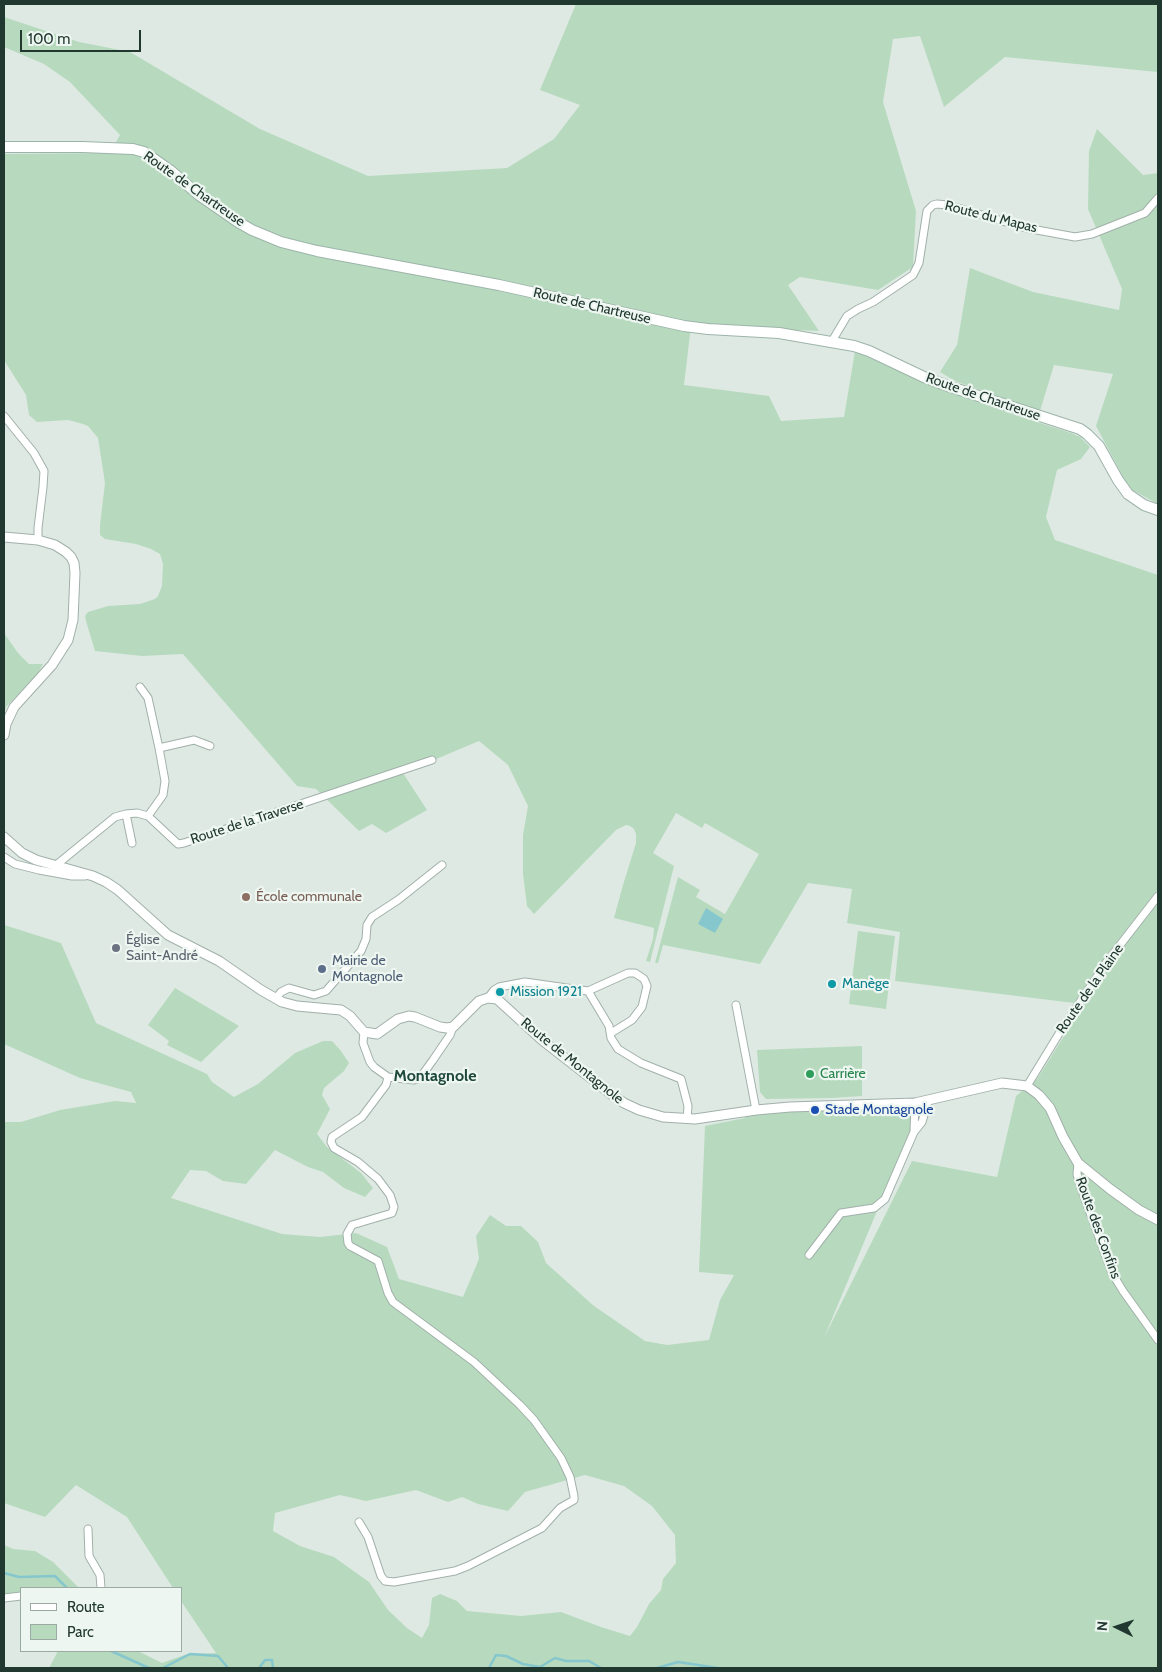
<!DOCTYPE html>
<html>
<head>
<meta charset="utf-8">
<style>
	body { margin:0 }
	#map { position:relative; width:1162px; height:1672px; overflow:hidden; background:#dee9e3; font-family:Cabin,sans-serif }
	canvas { display:block }
	.frame { position:absolute; inset:0; border:5px solid #203830; pointer-events:none }
	.legend { position:absolute; left:20px; top:1587px; width:162px; height:65px; box-sizing:border-box; background:#eef6f1; border:1px solid #9caaa4; margin:0; padding:6px 9px; list-style:none; font-size:15px; color:#203830 }
	.legend li { display:flex; align-items:center; gap:10px; height:25px }
	.legend b { width:25px; border:1px solid #9caaa4 }
	.north { position:absolute; left:1092px; top:1602px; width:50px; height:50px; -webkit-text-stroke:4px #eef6f1; paint-order:stroke; rotate:274deg; font-size:14px; font-weight:700; line-height:20px; text-align:center; color:#203830 }
	.north::after { content:''; display:block; margin:auto; width:18px; height:22px; background:#203830; clip-path:polygon(50% 0,100% 100%,50% 72%,0 100%) }
	.scale { position:absolute; left:20px; top:30px; width:121px; height:22px; box-sizing:border-box; border:2px solid #203830; border-top:0; padding-left:6px; font-size:15px; line-height:18px; white-space:nowrap; color:#203830; -webkit-text-stroke:4px #eef6f1; paint-order:stroke }
</style>
</head>
<body>
<div id="map">
<canvas width="1162" height="1672"></canvas>
<div class="frame"></div>
<ul class="legend">
<li><b style="height:6px;background:#fff"></b>Route</li>
<li><b style="height:14px;background:#b7dabe"></b>Parc</li>
</ul>
<div class="north">N</div>
<div class="scale">100 m</div>
</div>
<script>
const g = document.querySelector('canvas').getContext('2d');
g.lineJoin = 'round';
function fillPath(path, color) { g.fillStyle = color; g.fill(path, 'evenodd'); }
const shape = rows => new Path2D(rows.map(r => 'M' + r).join(''));
function strokePath(path, color, width, dash) { g.strokeStyle = color; g.lineWidth = width; g.lineCap = dash ? 'butt' : 'round'; g.setLineDash(dash || []); g.stroke(path); }
function drawText(font, color, halo, rows, align = 'center') {
  g.font = font + ' Cabin,sans-serif'; g.lineWidth = 4.5; g.setLineDash([]); g.textBaseline = 'middle'; g.strokeStyle = halo; g.fillStyle = color; for (const [text, x, y, turn = 0] of rows) {
    g.save(); g.translate(x, y); g.rotate((+turn || 0) * Math.PI / 180); g.textAlign = isNaN(turn) ? turn : align; if (halo) g.strokeText(text, 0, 0); g.fillText(text, 0, 0); g.restore();
  }
}
fillPath(shape([
	[576,4,1158,4,1158,72,1005,57,944,107,920,36,893,39,883,102,916,211,913,267,878,290,800,277,788,285,819,331,691,326,684,385,769,396,781,421,844,417,855,351,923,382,963,395,1009,413,1071,433,1080,437,1090,447,1081,459,1057,470,1046,517,1055,540,1158,575,1158,889,1099,965,1074,1003,895,981,900,932,847,923,852,889,808,883,760,964,663,945,658,963,655,963,678,877,700,890,696,897,725,914,759,854,705,823,702,828,676,813,653,853,674,866,650,962,646,961,653,939,654,928,614,918,623,885,636,843,636,834,634,829,630,826,626,825,616,830,534,914,527,906,523,874,523,835,528,806,508,765,479,741,403,773,427,810,386,833,372,824,359,831,316,789,297,786,183,654,142,656,95,651,86,621,85,616,88,612,108,606,140,604,155,599,158,596,162,586,163,564,160,554,151,549,136,544,105,539,100,535,100,525,105,483,98,438,88,426,83,424,68,420,37,422,29,415,26,395,4,360,4,154,110,153,120,135,70,82,44,64,4,47,4,17,79,42,130,52,260,129,368,176,507,168,554,139,580,105,540,90],
	[1097,129,1143,175,1158,173,1158,504,1129,488,1096,426,1113,374,1054,365,1040,411,955,381,940,372,957,345,970,268,1033,292,1119,310,1122,289,1088,209,1089,151],
	[4,633,18,653,29,664,43,664,38,673,6,707,4,716],
	[1158,903,1158,1668,49,1668,58,1651,138,1651,162,1663,187,1654,216,1653,181,1601,181,1588,173,1588,127,1517,76,1485,45,1517,4,1503,4,1122,21,1122,60,1110,115,1101,136,1103,131,1092,80,1078,4,1044,4,925,61,943,96,1023,207,1074,212,1082,234,1097,258,1084,295,1053,323,1041,332,1041,341,1051,349,1063,344,1071,324,1088,322,1095,330,1109,317,1134,327,1147,361,1173,373,1188,365,1197,344,1188,323,1172,308,1167,275,1150,246,1184,223,1181,206,1171,190,1170,171,1198,282,1234,320,1237,356,1233,387,1247,399,1279,463,1297,479,1259,476,1236,490,1215,506,1226,521,1226,538,1242,546,1263,594,1306,645,1341,667,1345,709,1340,720,1300,734,1275,699,1272,705,1126,745,1118,745,1113,902,1104,910,1109,910,1132,824,1338,912,1161,997,1177,1016,1096,1037,1079,1108,966],
	[585,1475,624,1486,652,1506,675,1535,676,1563,663,1579,661,1590,649,1604,637,1627,630,1636,601,1627,561,1612,521,1616,467,1611,457,1601,440,1594,432,1598,429,1625,422,1638,407,1628,388,1610,369,1582,334,1557,300,1546,273,1531,275,1513,340,1495,366,1501,416,1490,448,1502,462,1497,478,1504,508,1511,525,1492],
	[858,931,895,936,886,1009,849,1004],
	[175,988,239,1026,201,1062,167,1045,169,1041,148,1025],
	[862,1046,862,1096,832,1098,766,1099,760,1092,757,1050],
	[4,1545,13,1549,35,1551,53,1562,79,1588,21,1588,21,1592,4,1594]
]), '#b7dabe');
fillPath(shape([
	[706,908,723,919,715,933,698,924]
]), '#86c7cd');
strokePath(shape([
	[4,1573,19,1577,55,1576,67,1588],
	[111,1651,149,1668],
	[163,1668,190,1654,218,1656,228,1668],
	[259,1668,265,1660,272,1660,273,1668],
	[489,1668,496,1655,506,1656,523,1664,540,1667,555,1658,566,1661,589,1661,601,1668],
	[657,1668,678,1662,718,1668]
]), '#86c7cd', 2.5);
const minor = shape([
	[832,341,847,316,858,309,873,302,913,275,919,263,927,211,933,205,937,204,948,205,1026,228,1075,237,1092,234,1145,213,1158,198],
	[4,416,34,453,44,471,43,487,38,528,38,540],
	[140,687,148,698,159,748,165,781,163,795,148,816],
	[159,748,194,740,210,746],
	[126,814,132,843],
	[4,857,15,864,39,870,72,876,85,876],
	[55,866,115,817,126,814,137,813,148,816,178,844,184,843,432,760],
	[588,991,628,973,635,973,644,979,647,986,642,1007,632,1020,611,1033],
	[276,998,281,992,289,988,314,995,326,991,361,951,366,939,367,925,372,917,398,900,442,865],
	[488,998,494,990,499,987,525,982,588,991,609,1026,611,1038,618,1049,641,1063,681,1079,688,1106,687,1119],
	[736,1005,756,1110],
	[364,1032,363,1043,370,1062,374,1067,388,1077,414,1080,420,1078,433,1060,450,1035,453,1027],
	[1027,1086,1060,1032,1106,963,1158,896],
	[914,1132,915,1103],
	[1078,1163,1077,1174,1081,1188,1112,1273,1123,1291,1158,1340],
	[809,1255,841,1213,874,1208,885,1199,914,1132,922,1122,928,1101],
	[359,1522,368,1537,381,1576,385,1581,394,1582,455,1571,468,1566,542,1528,560,1508,574,1500,574,1496,570,1477,561,1458,534,1420,520,1405,474,1362,393,1302,388,1293,378,1261,350,1246,348,1243,347,1234,352,1225,389,1214,392,1213,394,1207,390,1195,378,1179,358,1162,334,1148,331,1142,332,1137,362,1117,386,1085,388,1077],
	[88,1529,89,1556,100,1575,101,1588],
	[4,1598,21,1596]
]);
const tertiary = shape([
	[4,537,38,540,55,545,66,552,71,557,74,563,75,573,73,620,68,640,52,665,14,707,6,724,4,735],
	[4,837,22,853,36,860,93,876,106,882,118,890,168,935,219,961,261,990,282,1002,297,1006,341,1010,350,1016,364,1032,377,1034,398,1019,409,1016,415,1017,440,1027,447,1028,453,1027,479,1001,488,998,497,999,542,1040,611,1094,624,1103,639,1110,663,1117,695,1119,756,1110,790,1107,915,1103,1002,1083,1027,1086,1039,1095,1050,1108,1063,1137,1078,1163,1110,1189,1139,1210,1158,1220]
]);
const secondary = shape([
	[4,147,82,147,133,149,144,152,171,171,199,195,238,222,252,230,281,242,317,251,499,285,684,326,708,329,779,333,854,346,869,351,926,378,951,387,1080,429,1087,434,1099,446,1118,480,1128,494,1144,505,1158,510]
]);
strokePath(minor, '#a1b0aa', 9);
strokePath(tertiary, '#a1b0aa', 11);
strokePath(secondary, '#9db4aa', 12);
strokePath(minor, '#fff', 7);
strokePath(tertiary, '#fff', 9);
strokePath(secondary, '#fff', 10);
for (const [x, y, r, color] of [
	[246,897,5,"#8d6e63"],
	[116,948,5,"#6b7280"],
	[322,969,5,"#5c6f8a"],
	[832,984,5,"#0f9aa8"],
	[500,992,5,"#0f9aa8"],
	[810,1074,5,"#2e9e5b"],
	[815,1110,5,"#1a4fb4"]
]) { const dot = new Path2D(); dot.arc(x, y, r, 0, 2 * Math.PI); g.fillStyle = color; g.fill(dot); strokePath(dot, '#eef6f1', 2); }
drawText('14px', '#203830', '#eef6f1', [
	["Route de Chartreuse",194,189,35],
	["Route du Mapas",991,217,14],
	["Route de Chartreuse",592,306,13],
	["Route de Chartreuse",983,397,19],
	["Route de la Traverse",247,822,-18],
	["Route de la Plaine",1090,989,-55],
	["Route de Montagnole",572,1061,39],
	["Route des Confins",1098,1228,70]
]);
drawText('14px', '#785e54', '#eef6f1', [
	["École communale",256,897]
], 'left');
drawText('14px', '#5b616d', '#eef6f1', [
	["Église",126,940],
	["Saint-André",126,956]
], 'left');
drawText('14px', '#4e5e75', '#eef6f1', [
	["Mairie de",332,961],
	["Montagnole",332,977]
], 'left');
drawText('14px', '#0d838f', '#eef6f1', [
	["Manège",842,984],
	["Mission 1921",510,992]
], 'left');
drawText('14px', '#27864d', '#eef6f1', [
	["Carrière",820,1074]
], 'left');
drawText('14px', '#164399', '#eef6f1', [
	["Stade Montagnole",825,1110]
], 'left');
drawText('bold 16px', '#1d483b', '#eef6f1', [
	["Montagnole",435,1076]
]);
</script>
</body>
</html>
